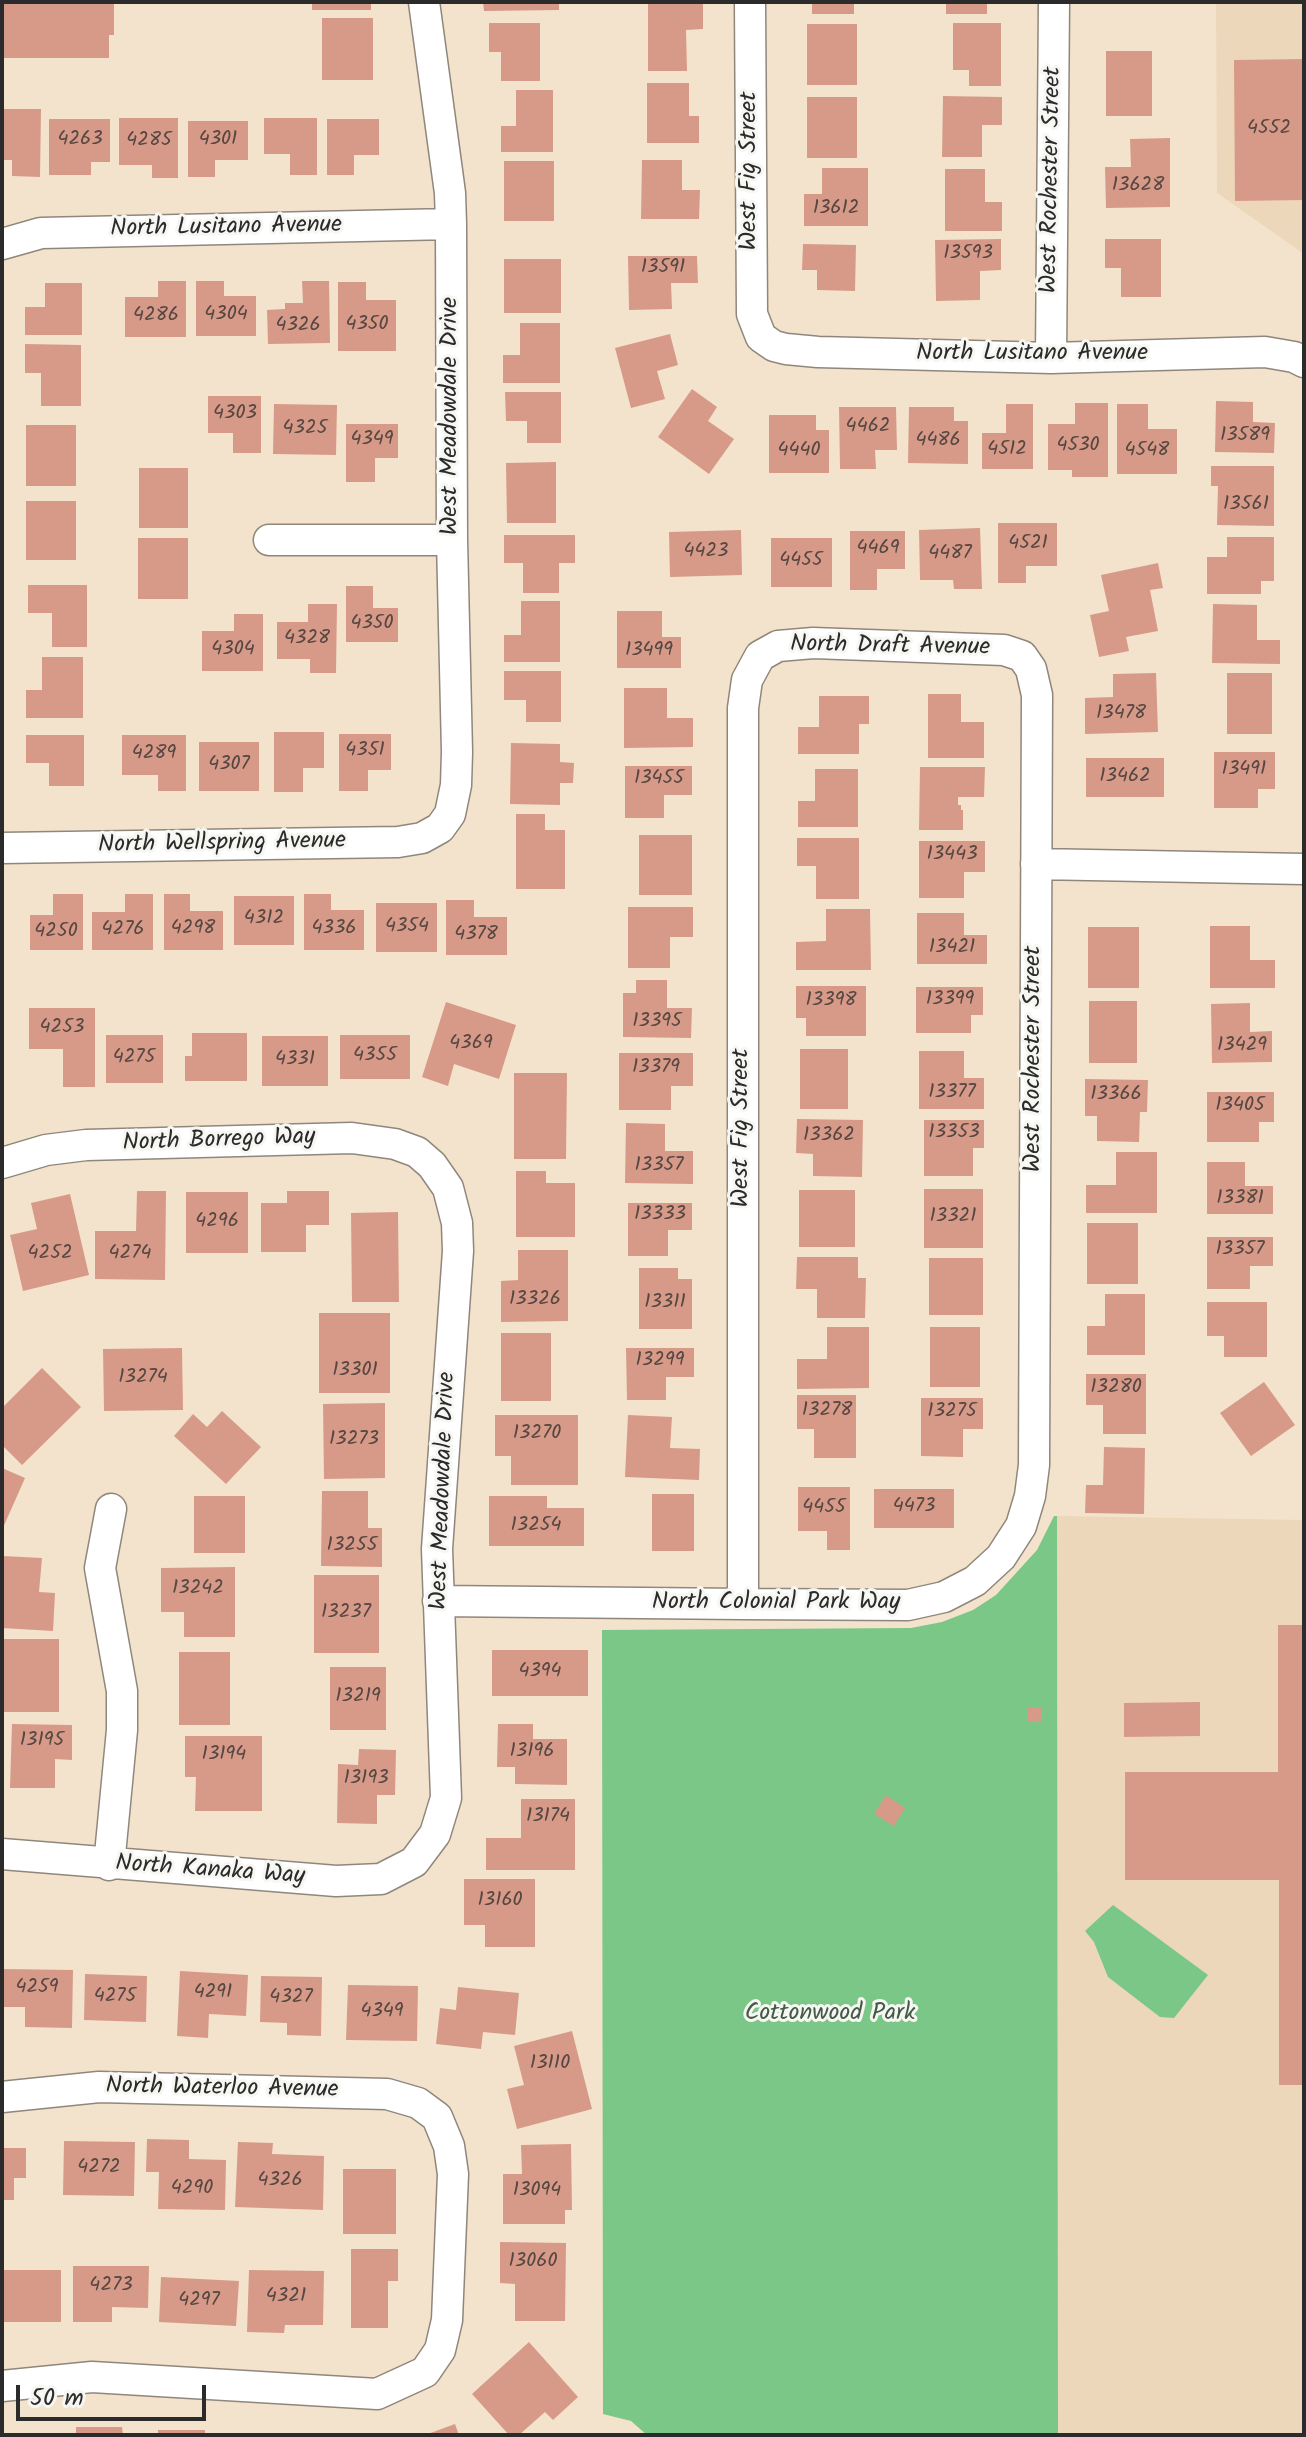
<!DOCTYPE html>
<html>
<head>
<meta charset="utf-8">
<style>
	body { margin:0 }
	#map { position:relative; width:1306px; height:2437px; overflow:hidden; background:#f3e3cc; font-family:Kalam,sans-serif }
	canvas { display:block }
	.frame { position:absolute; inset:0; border:4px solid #2b2b2b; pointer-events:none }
	.scale { position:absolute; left:16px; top:2385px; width:190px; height:36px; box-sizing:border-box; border:4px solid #2b2b2b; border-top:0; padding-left:10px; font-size:24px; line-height:28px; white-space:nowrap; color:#2b2b2b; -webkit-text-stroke:6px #f6f6f2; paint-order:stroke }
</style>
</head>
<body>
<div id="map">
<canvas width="1306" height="2437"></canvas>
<div class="frame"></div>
<div class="scale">50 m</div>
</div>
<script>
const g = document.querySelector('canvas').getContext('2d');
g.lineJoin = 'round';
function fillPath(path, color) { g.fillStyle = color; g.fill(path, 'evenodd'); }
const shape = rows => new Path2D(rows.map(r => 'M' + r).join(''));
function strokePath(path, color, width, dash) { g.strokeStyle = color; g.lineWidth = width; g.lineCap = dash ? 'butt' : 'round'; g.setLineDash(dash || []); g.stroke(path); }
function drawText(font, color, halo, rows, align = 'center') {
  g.font = font + ' Kalam,sans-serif'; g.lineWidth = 6; g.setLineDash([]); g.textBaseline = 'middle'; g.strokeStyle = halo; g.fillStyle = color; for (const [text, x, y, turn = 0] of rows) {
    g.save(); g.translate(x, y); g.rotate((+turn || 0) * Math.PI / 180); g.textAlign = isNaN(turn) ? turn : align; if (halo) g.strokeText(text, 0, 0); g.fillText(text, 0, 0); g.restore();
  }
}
fillPath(shape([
	[1216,2,1304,2,1304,254,1217,193],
	[1057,1516,1304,1520,1304,2435,1058,2435]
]), '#edd7bb');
fillPath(shape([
	[1054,1516,1057,1516,1058,2435,647,2435,631,2421,603,2414,602,1630,911,1628,942,1622,973,1610,996,1595,1037,1550],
	[1113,1905,1208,1975,1174,2018,1160,2017,1108,1977,1094,1942,1085,1931]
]), '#7ac787');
fillPath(shape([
	[2,2,114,2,114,35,109,35,109,58,2,58],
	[312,2,371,2,371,10,312,10],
	[483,2,559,2,559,10,484,11],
	[812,2,854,2,854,14,812,14],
	[946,2,987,2,987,14,946,14],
	[648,4,703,4,703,29,686,30,687,71,648,71],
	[322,18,373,18,373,80,322,80],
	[489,23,540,23,540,81,501,81,501,52,489,52],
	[953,23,1001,23,1001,86,969,86,969,70,953,70],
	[807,24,857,24,857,85,807,85],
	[1106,51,1152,51,1152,116,1106,116],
	[1304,59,1304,200,1235,201,1234,60],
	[647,83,689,83,689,116,699,116,699,143,647,143],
	[516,90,553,90,553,152,501,152,501,126,516,126],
	[943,96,1002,97,1002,125,982,125,982,157,942,157],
	[807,97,857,97,857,158,807,158],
	[2,109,41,109,40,177,12,176,12,160,2,160],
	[119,118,178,118,178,178,152,178,152,165,119,165],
	[264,118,317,118,317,175,290,175,290,154,264,154],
	[49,119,110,119,110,162,91,162,91,175,49,175],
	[327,119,379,119,379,155,354,155,354,175,327,175],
	[188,121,248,121,248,160,215,160,215,177,188,177],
	[1170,138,1170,207,1106,208,1105,167,1131,167,1130,139],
	[642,160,682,160,682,190,700,190,699,219,641,219],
	[504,161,554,161,554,221,504,221],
	[822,168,868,168,868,226,804,226,804,194,822,194],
	[945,169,985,169,985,202,1002,202,1002,231,945,231],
	[1001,239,1001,270,980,271,980,300,936,301,935,240],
	[1105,239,1161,239,1161,297,1121,297,1121,268,1105,268],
	[803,244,856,245,855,291,817,290,817,270,802,270],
	[628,256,697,256,698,283,671,283,672,309,629,310],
	[504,259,561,259,561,313,504,313],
	[158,281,186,281,186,337,125,337,125,297,158,297],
	[196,281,224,281,224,296,256,296,256,336,196,336],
	[302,281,329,281,330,343,268,344,267,310,285,309,285,303,303,303],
	[338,282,366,282,366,300,396,300,396,351,338,351],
	[45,283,82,283,82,335,25,335,25,307,45,307],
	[520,323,560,323,560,383,503,383,503,355,520,355],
	[670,334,678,365,657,371,665,399,631,408,615,348],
	[25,344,81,345,81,406,41,406,41,373,25,373],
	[692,389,717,407,708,421,734,439,709,474,658,437],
	[505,392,561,392,561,443,527,443,527,421,506,421],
	[208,396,261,396,261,453,233,453,233,433,208,433],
	[1216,401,1253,402,1253,422,1275,423,1274,453,1215,452],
	[1075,403,1108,403,1108,477,1072,477,1072,470,1048,470,1048,424,1075,424],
	[274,404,337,405,336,455,273,454],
	[1006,404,1033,404,1033,469,982,469,982,433,1006,433],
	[1117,404,1148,404,1148,429,1177,429,1177,474,1117,474],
	[839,407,896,407,897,450,875,450,876,469,840,469],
	[909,407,954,407,954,421,968,421,968,464,908,463],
	[769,415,816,415,816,430,829,430,829,473,769,473],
	[346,424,398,424,398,458,375,458,375,482,346,482],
	[26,425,76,425,76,486,26,486],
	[556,462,556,523,507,523,506,463],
	[1211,466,1274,466,1274,526,1217,525,1218,486,1211,486],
	[139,468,188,468,188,528,139,528],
	[26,501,76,501,76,560,26,560],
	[998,523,1057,523,1057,566,1026,566,1026,583,998,583],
	[980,528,982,589,954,589,953,580,920,580,919,530],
	[741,530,742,575,670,577,669,532],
	[850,531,905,531,905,569,877,569,877,590,850,590],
	[504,535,575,535,575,563,559,563,559,593,523,593,523,563,504,563],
	[1227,537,1274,537,1274,581,1261,581,1261,594,1207,594,1207,557,1227,557],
	[138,538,188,538,188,599,138,599],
	[771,538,832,538,832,587,771,587],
	[1158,563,1163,588,1150,590,1158,631,1126,637,1129,651,1099,657,1090,615,1109,611,1101,575],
	[28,585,87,585,87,647,52,647,52,613,28,613],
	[346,586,373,586,373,608,398,608,398,642,346,642],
	[521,601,560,601,560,662,504,662,504,635,521,635],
	[308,604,337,604,336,673,310,673,310,659,277,659,277,622,308,622],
	[1213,604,1257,605,1257,640,1280,640,1280,664,1212,663],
	[617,611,662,611,662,637,681,637,681,668,617,668],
	[234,614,263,614,263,671,202,671,202,631,234,631],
	[42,657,83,657,83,718,26,718,26,690,42,690],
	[504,671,561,671,561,722,526,722,526,700,504,700],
	[1156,673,1158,732,1085,734,1085,698,1113,697,1113,674],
	[1227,673,1272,673,1272,734,1227,734],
	[624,688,667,688,667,718,693,718,693,747,624,748],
	[928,694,961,694,961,722,984,722,984,758,928,758],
	[819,696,869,696,869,724,859,724,859,754,798,754,798,727,819,727],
	[274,732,324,732,324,768,303,768,303,792,274,792],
	[339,734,391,734,391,770,368,770,368,791,339,791],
	[26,735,84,735,84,786,49,786,49,763,26,763],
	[122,735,186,735,186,791,158,791,158,775,122,775],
	[199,742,259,742,259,791,199,791],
	[511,743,560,744,560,762,574,763,573,783,560,783,560,805,510,804],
	[1214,752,1275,752,1275,789,1258,789,1258,808,1214,808],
	[1086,758,1164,758,1164,797,1086,797],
	[625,766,692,766,692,795,664,795,664,818,625,818],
	[920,767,985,767,984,797,958,797,958,805,961,805,961,810,963,810,963,830,919,830],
	[815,769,858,769,858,827,798,827,798,801,815,801],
	[516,814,545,814,545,830,565,830,565,889,516,889],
	[639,835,692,835,692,895,639,895],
	[797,838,859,838,859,899,816,899,816,866,797,866],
	[919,841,985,841,985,872,964,872,964,898,919,898],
	[53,894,83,894,83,950,30,950,30,915,53,915],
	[125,894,153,894,153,950,92,950,92,912,125,912],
	[164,894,190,894,190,911,223,911,223,950,164,950],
	[304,894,331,894,331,910,364,910,364,950,304,950],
	[234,896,294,896,294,945,234,945],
	[446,900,474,900,474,917,507,917,507,955,446,955],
	[376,903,437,903,437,952,376,952],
	[628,907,693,907,693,937,670,937,670,968,628,968],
	[826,909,870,909,871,970,796,970,796,942,826,941],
	[917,913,964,913,964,935,987,935,987,964,917,964],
	[1210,926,1250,926,1250,960,1275,960,1275,988,1210,988],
	[1088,927,1139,927,1139,988,1088,988],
	[636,980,667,980,667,1008,692,1008,691,1038,623,1037,623,993,636,993],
	[796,986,866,986,866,1036,806,1036,806,1018,796,1018],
	[916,987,983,987,983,1015,971,1015,971,1033,916,1033],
	[1089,1001,1137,1001,1137,1063,1089,1063],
	[446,1002,516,1025,499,1079,454,1064,448,1086,422,1077],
	[1250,1003,1250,1032,1272,1031,1272,1062,1212,1063,1211,1004],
	[29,1008,95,1008,95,1087,63,1087,63,1049,29,1049],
	[192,1033,247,1033,247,1081,185,1081,185,1056,192,1056],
	[106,1035,163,1035,163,1083,106,1083],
	[340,1035,410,1035,410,1079,340,1079],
	[262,1036,328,1036,328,1086,262,1086],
	[800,1049,848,1049,848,1109,800,1109],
	[919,1051,964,1051,964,1078,984,1078,984,1109,919,1109],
	[619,1053,693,1053,693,1086,671,1086,671,1110,619,1110],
	[514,1073,567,1073,566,1159,514,1159],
	[1085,1079,1148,1080,1147,1112,1140,1112,1139,1142,1097,1141,1097,1116,1085,1116],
	[1207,1092,1274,1092,1274,1122,1259,1122,1259,1142,1207,1142],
	[797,1119,863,1120,862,1177,813,1176,813,1154,796,1153],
	[924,1120,984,1120,984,1148,973,1148,973,1176,924,1176],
	[626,1123,665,1124,665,1151,693,1151,693,1184,625,1183],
	[1116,1152,1157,1152,1157,1213,1086,1213,1086,1185,1116,1185],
	[1207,1162,1245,1162,1245,1186,1273,1186,1273,1214,1207,1214],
	[516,1171,546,1171,546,1183,575,1183,575,1237,516,1237],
	[924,1189,983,1189,983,1248,924,1248],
	[799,1190,855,1190,855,1247,799,1247],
	[137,1191,166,1191,165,1280,95,1279,95,1231,136,1231],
	[287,1191,329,1191,329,1225,306,1225,306,1252,261,1252,261,1203,287,1203],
	[186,1192,248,1192,248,1253,186,1253],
	[70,1194,89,1275,23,1291,10,1235,37,1229,31,1203],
	[628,1203,692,1203,692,1230,668,1230,668,1256,628,1256],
	[398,1212,399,1302,352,1302,351,1213],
	[1087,1223,1138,1223,1138,1284,1087,1284],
	[1207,1237,1273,1237,1273,1266,1250,1266,1250,1289,1207,1289],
	[518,1250,568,1250,568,1321,501,1322,501,1281,518,1280],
	[797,1257,858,1257,858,1278,866,1278,865,1318,817,1318,817,1289,796,1289],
	[929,1258,983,1258,983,1315,929,1315],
	[639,1268,678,1268,678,1279,692,1279,692,1329,639,1329],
	[1105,1294,1145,1294,1145,1355,1087,1355,1087,1326,1105,1326],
	[1207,1302,1267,1302,1267,1357,1224,1357,1224,1336,1207,1336],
	[319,1313,390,1313,390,1393,319,1393],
	[827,1327,869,1327,869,1388,797,1389,797,1359,827,1359],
	[930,1327,980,1327,980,1387,930,1387],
	[501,1333,551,1333,551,1401,501,1401],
	[182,1348,183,1410,104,1411,103,1349],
	[626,1348,694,1348,694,1377,666,1377,666,1400,627,1400],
	[42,1368,81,1407,22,1465,2,1445,2,1408],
	[1086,1374,1146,1374,1146,1434,1103,1434,1103,1405,1086,1405],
	[1264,1382,1295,1425,1251,1456,1220,1413],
	[797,1395,856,1395,856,1458,814,1458,814,1429,797,1429],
	[921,1398,983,1398,983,1429,963,1429,963,1457,921,1456],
	[385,1403,385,1478,324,1479,323,1404],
	[222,1411,261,1447,226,1484,174,1436,193,1414,207,1427],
	[495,1415,578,1415,578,1485,511,1485,511,1456,495,1456],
	[628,1415,672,1417,670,1448,700,1449,699,1480,625,1477],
	[1104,1447,1145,1448,1144,1514,1085,1513,1086,1485,1103,1485],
	[2,1468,25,1478,2,1530],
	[798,1487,850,1487,850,1550,827,1550,827,1531,798,1531],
	[874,1489,954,1489,954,1528,874,1528],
	[322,1491,368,1491,368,1528,382,1528,382,1567,321,1566],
	[652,1494,694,1494,694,1551,652,1551],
	[194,1496,245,1496,245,1553,194,1553],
	[489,1496,547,1496,547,1508,584,1508,584,1546,489,1546],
	[2,1556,42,1558,39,1592,55,1593,53,1631,2,1628],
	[235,1567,235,1637,184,1637,184,1612,161,1612,161,1568],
	[314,1575,379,1575,379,1653,314,1653],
	[1278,1625,1304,1625,1304,2085,1279,2085,1279,1880,1125,1880,1125,1772,1278,1772],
	[4,1639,59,1639,59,1712,4,1712],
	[492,1650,588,1650,588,1696,492,1696],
	[179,1652,230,1652,230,1725,179,1725],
	[330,1667,386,1667,386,1730,330,1730],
	[1200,1702,1200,1736,1124,1737,1124,1703],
	[1027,1707,1042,1707,1042,1722,1027,1722],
	[12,1724,72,1725,72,1760,55,1759,55,1788,10,1788],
	[498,1724,533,1724,533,1739,567,1739,567,1785,515,1784,515,1767,497,1767],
	[185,1736,262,1736,262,1811,195,1811,196,1777,185,1777],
	[359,1749,396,1750,395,1795,377,1795,377,1824,337,1823,338,1764,358,1765],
	[886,1795,905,1808,894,1826,874,1814],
	[521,1799,575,1799,575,1870,486,1870,486,1838,521,1838],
	[464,1879,535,1879,535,1947,485,1947,485,1925,464,1925],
	[2,1969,73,1970,72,2028,25,2027,25,2007,2,2007],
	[180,1971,248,1975,246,2016,209,2014,208,2038,177,2036],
	[85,1974,147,1976,146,2022,84,2020],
	[261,1976,322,1977,321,2036,287,2035,287,2023,260,2022],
	[348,1985,418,1986,417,2041,346,2040],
	[458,1987,519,1993,515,2035,483,2032,481,2049,436,2044,440,2008,456,2010],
	[572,2031,592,2109,517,2129,507,2089,524,2085,514,2046],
	[147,2139,189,2140,189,2159,226,2160,225,2210,158,2209,159,2172,146,2172],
	[64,2141,135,2142,134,2196,63,2195],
	[238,2142,273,2143,272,2154,324,2156,323,2210,235,2207],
	[571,2144,572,2210,565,2210,565,2224,503,2224,503,2174,522,2174,521,2145],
	[2,2148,26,2148,26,2178,14,2178,14,2200,2,2200],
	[343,2169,396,2169,396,2234,343,2234],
	[500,2242,566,2243,565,2321,515,2321,515,2284,500,2283],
	[351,2249,398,2249,398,2281,388,2281,388,2328,351,2328],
	[73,2266,149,2266,148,2308,112,2307,112,2322,73,2322],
	[2,2270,61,2270,61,2322,2,2322],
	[249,2270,324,2271,323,2325,285,2325,284,2333,247,2332],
	[161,2277,239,2281,236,2326,159,2322],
	[529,2342,578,2397,553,2420,545,2412,519,2435,509,2435,472,2394],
	[455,2424,459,2435,425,2435],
	[76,2427,122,2427,123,2435,76,2435],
	[158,2430,205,2430,205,2435,158,2435]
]), '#d79a88');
const minor = shape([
	[750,2,752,314,761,337,774,346,786,349,818,352,1051,358,1265,352,1294,357,1304,362],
	[2,244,41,233,451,224],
	[1051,358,1054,2],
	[269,540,452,540],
	[2,848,398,842,422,838,440,828,450,814,456,785,457,752,452,540,451,224,450,193,424,2],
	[1036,864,1304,869],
	[2,1163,46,1150,86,1145,352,1138,395,1144,417,1152,432,1165,448,1188,457,1223,458,1251,437,1549,446,1798,435,1834,414,1862,381,1879,336,1881,2,1854],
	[438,1601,743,1604,908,1605,944,1597,975,1581,1001,1557,1021,1526,1030,1496,1034,1465,1037,695,1031,669,1022,656,1004,650,813,643,778,646,760,656,747,680,743,708,743,1604],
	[109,1865,122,1730,122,1691,100,1568,111,1509],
	[2,2097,99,2087,387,2094,418,2103,437,2117,449,2146,453,2174,447,2320,440,2350,425,2372,377,2394,92,2377,2,2386]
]);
strokePath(minor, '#8f877c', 33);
strokePath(minor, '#fff', 30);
drawText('20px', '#564742', null, [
	["4552",1269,130],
	["4263",80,141],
	["4301",218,141],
	["4285",149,142],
	["13628",1138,187],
	["13612",836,210],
	["13593",968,255],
	["13591",663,269],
	["4304",226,316],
	["4286",156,317],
	["4350",367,326],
	["4326",298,327],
	["4303",235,415],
	["4462",868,428],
	["4325",305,430],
	["13589",1245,437],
	["4349",372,441],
	["4486",938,442],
	["4530",1078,447],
	["4512",1007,451],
	["4440",799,452],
	["4548",1147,452],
	["13561",1246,506],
	["4521",1028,545],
	["4469",878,550],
	["4423",706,553],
	["4487",950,555],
	["4455",801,562],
	["4350",372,625],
	["4328",307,640],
	["4304",233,651],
	["13499",649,652],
	["13478",1121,715],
	["4351",365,752],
	["4289",154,755],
	["4307",229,766],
	["13491",1244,771],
	["13462",1125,778],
	["13455",659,780],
	["13443",952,856],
	["4312",264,920],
	["4354",407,928],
	["4298",193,930],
	["4336",334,930],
	["4276",123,931],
	["4250",56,933],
	["4378",476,936],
	["13421",952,949],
	["13399",950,1001],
	["13398",831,1002],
	["13395",657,1023],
	["4253",62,1029],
	["4369",471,1045],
	["13429",1242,1047],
	["4355",375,1057],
	["4275",134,1059],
	["4331",295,1061],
	["13379",656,1069],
	["13377",952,1094],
	["13366",1116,1096],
	["13405",1240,1107],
	["13353",954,1134],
	["13362",829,1137],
	["13357",659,1167],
	["13381",1240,1200],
	["13333",660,1216],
	["13321",953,1218],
	["4296",217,1223],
	["13357",1240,1251],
	["4252",50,1255],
	["4274",130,1255],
	["13326",535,1301],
	["13311",665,1304],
	["13299",660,1362],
	["13301",355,1372],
	["13274",143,1379],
	["13280",1116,1389],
	["13278",827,1412],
	["13275",952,1413],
	["13270",537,1435],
	["13273",354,1441],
	["4473",914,1508],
	["4455",824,1509],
	["13254",536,1527],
	["13255",352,1547],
	["13242",198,1590],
	["13237",346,1614],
	["4394",540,1673],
	["13219",358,1698],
	["13195",42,1742],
	["13196",532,1753],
	["13194",224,1756],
	["13193",366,1780],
	["13174",548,1818],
	["13160",500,1902],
	["4259",37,1989],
	["4291",213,1994],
	["4275",115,1998],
	["4327",291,1999],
	["4349",382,2013],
	["13110",550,2065],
	["4272",99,2169],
	["4326",280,2182],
	["4290",192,2190],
	["13094",537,2192],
	["13060",533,2263],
	["4273",111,2287],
	["4321",286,2298],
	["4297",199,2302]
]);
drawText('24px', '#2b2b2b', '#f6f6f2', [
	["West Fig Street",751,171,-90],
	["West Rochester Street",1053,180,-89],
	["North Lusitano Avenue",226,229,-1],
	["North Lusitano Avenue",1032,355],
	["West Meadowdale Drive",452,416,-90],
	["North Draft Avenue",890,648,1],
	["North Wellspring Avenue",222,845,-1],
	["West Rochester Street",1035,1059,-90],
	["West Fig Street",743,1128,-90],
	["North Borrego Way",219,1142,-2],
	["West Meadowdale Drive",445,1491,-88],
	["North Colonial Park Way",776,1604],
	["North Kanaka Way",210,1872,4],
	["North Waterloo Avenue",222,2090,1]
]);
drawText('24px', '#435a47', '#f6f6f2', [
	["Cottonwood Park",830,2015]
]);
</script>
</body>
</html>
